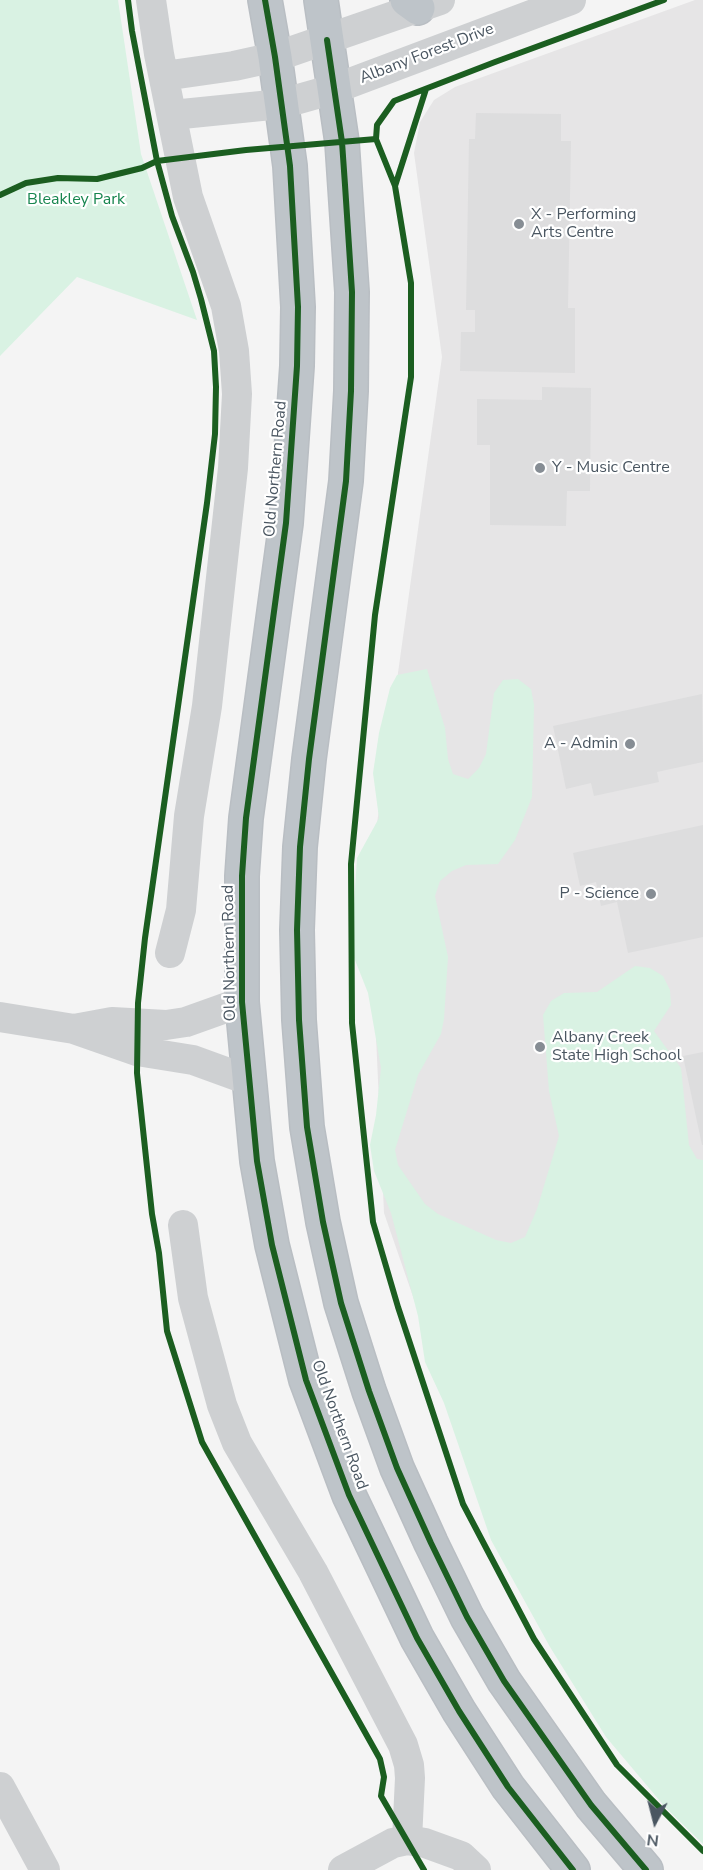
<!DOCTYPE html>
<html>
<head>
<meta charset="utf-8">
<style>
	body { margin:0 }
	#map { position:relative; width:703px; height:1870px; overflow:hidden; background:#f4f4f4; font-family:"Nunito Sans",sans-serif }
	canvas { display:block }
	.north { position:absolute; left:625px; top:1792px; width:60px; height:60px; -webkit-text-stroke:4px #fff; paint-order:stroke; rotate:187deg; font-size:16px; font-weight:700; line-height:24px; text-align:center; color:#4a5661 }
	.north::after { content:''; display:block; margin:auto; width:21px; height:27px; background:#4a5661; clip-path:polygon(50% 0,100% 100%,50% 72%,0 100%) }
</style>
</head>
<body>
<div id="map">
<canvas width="703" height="1870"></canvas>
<div class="north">N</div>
</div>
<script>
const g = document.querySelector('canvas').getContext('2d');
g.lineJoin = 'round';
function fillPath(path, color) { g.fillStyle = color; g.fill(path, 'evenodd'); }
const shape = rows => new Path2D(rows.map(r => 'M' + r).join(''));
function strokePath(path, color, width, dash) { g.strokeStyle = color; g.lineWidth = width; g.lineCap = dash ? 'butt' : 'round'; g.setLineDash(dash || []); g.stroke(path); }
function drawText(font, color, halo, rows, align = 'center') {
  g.font = font + ' "Nunito Sans",sans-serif'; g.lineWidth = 4.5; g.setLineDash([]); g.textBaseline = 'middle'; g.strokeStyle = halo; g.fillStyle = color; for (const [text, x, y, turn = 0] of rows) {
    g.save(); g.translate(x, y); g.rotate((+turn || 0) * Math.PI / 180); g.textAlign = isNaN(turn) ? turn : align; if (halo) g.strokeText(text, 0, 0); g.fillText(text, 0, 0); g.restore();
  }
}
fillPath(shape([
	[695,0,703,0,703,1809,475,1475,384,1213,369,881,442,357,414,153,420,122,434,100,455,87]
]), '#e6e5e6');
fillPath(shape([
	[0,0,118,0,141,154,197,320,77,277,0,356],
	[427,669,445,728,448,759,453,774,468,779,479,768,486,754,494,693,503,680,518,679,531,689,534,705,532,797,515,840,498,864,466,865,452,871,440,881,435,896,448,957,444,1019,441,1034,418,1075,395,1150,398,1165,425,1204,438,1214,496,1240,511,1243,525,1237,537,1209,559,1136,549,1091,543,1015,551,1001,564,993,597,992,635,966,650,968,663,976,670,990,671,1005,654,1031,681,1068,689,1145,697,1159,703,1160,703,1844,665,1807,606,1737,550,1647,491,1540,444,1403,425,1362,418,1316,391,1213,374,1171,370,1145,376,1115,381,1068,368,993,351,950,357,858,379,818,373,773,379,733,390,688,397,675]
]), '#d9f2e3');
fillPath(shape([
	[476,113,561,114,561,141,571,141,568,308,575,308,575,373,460,371,461,332,475,332,475,310,466,310,469,139,475,139],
	[542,387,591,388,590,491,567,491,566,526,490,525,490,445,477,445,477,399,542,400],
	[702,694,703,762,657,772,659,782,594,796,591,783,566,789,553,726],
	[703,825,703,937,628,953,617,902,601,906,596,882,580,886,573,853],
	[703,1052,703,1145,702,1145,683,1056]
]), '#ddddde');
const highway = shape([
	[265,0,275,57,290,166,298,307,297,366,286,523,246,818,242,876,242,1002,257,1161,272,1245,306,1380,349,1495,417,1638,459,1711,508,1787,573,1870],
	[321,0,342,142,352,292,351,391,346,481,309,759,300,847,297,930,299,1020,307,1127,323,1222,341,1303,369,1391,397,1468,431,1543,467,1617,504,1681,591,1805,646,1870],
	[407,0,418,8]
]);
strokePath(highway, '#b9bec3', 36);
strokePath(shape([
	[151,0,159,54,188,197,226,306,234,351,237,394,233,468,207,706,189,816,181,910,170,953],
	[164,76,234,66,275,57,440,0],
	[172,115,281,104,334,89,571,0],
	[0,1017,74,1029,137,1051,193,1060,248,1080],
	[74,1029,112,1022,166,1025,186,1022,242,1002],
	[183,1225,193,1298,222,1405,237,1443,313,1572,403,1745,409,1765,410,1778,407,1840],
	[0,1787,45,1870],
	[343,1870,393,1843,407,1840,425,1843,461,1856,476,1870]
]), '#ced0d2', 30);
strokePath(highway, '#bec4c9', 33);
strokePath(shape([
	[128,0,132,31,157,161,172,216,193,272,201,299,214,351,216,387,215,434,207,503,145,938,138,1003,137,1073,152,1214,159,1253,167,1331,202,1442,380,1759,384,1777,381,1796,424,1870],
	[265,0,275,57,290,166,298,307,297,366,286,523,246,818,242,876,242,1002,257,1161,272,1245,306,1380,349,1495,417,1638,459,1711,508,1787,573,1870],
	[664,0,495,62,394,101,377,125,376,139,395,186,411,283,411,377,375,615,351,864,352,1023,373,1222,398,1307,463,1504,534,1639,617,1765,703,1851],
	[327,40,342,142,345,185,352,292,351,391,346,481,309,759,300,847,297,930,299,1020,307,1127,323,1222,341,1303,369,1391,397,1468,431,1543,467,1617,504,1681,591,1805,646,1870],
	[395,186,426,89],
	[0,195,26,183,58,178,97,179,142,168,157,161,246,150,376,139]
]), '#1b5e20', 6);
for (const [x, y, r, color] of [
	[519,224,6,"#868d94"],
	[540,468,6,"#868d94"],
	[630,744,6,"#868d94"],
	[651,894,6,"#868d94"],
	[540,1047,6,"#868d94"]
]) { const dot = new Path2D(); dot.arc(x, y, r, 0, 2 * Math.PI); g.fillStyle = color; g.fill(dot); strokePath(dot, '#fff', 2); }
drawText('16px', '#4a5661', '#fff', [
	["Albany Forest Drive",427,54,-21],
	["Old Northern Road",276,469,-85],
	["Old Northern Road",230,953,-91],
	["Old Northern Road",339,1425,70]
]);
drawText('16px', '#17864f', '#fff', [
	["Bleakley Park",76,200]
]);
drawText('16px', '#4a5661', '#fff', [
	["X - Performing",531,215],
	["Arts Centre",531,233],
	["Y - Music Centre",552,468],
	["A - Admin",618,744,"right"],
	["P - Science",639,894,"right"],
	["Albany Creek",552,1038],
	["State High School",552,1056]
], 'left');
</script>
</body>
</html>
